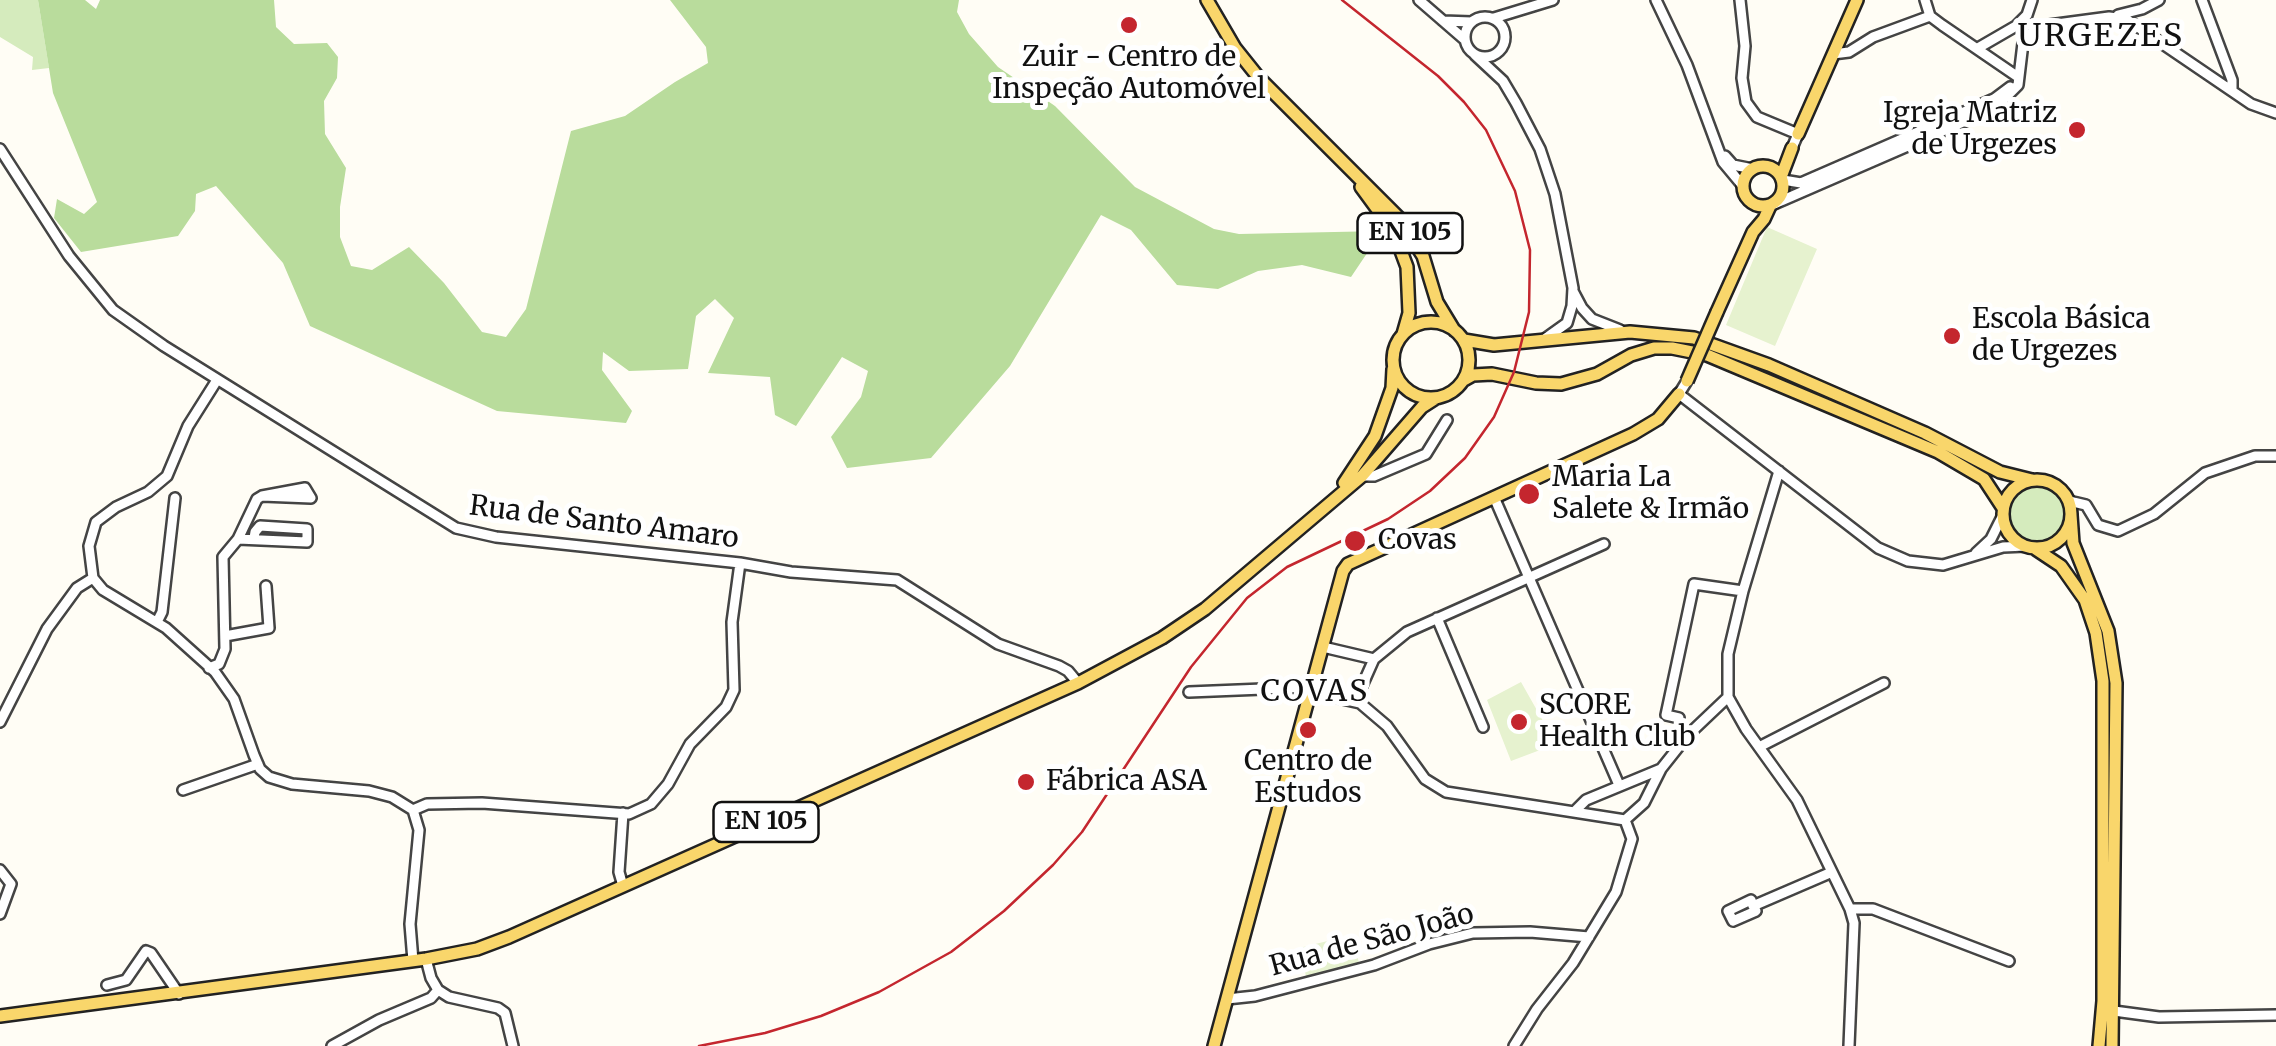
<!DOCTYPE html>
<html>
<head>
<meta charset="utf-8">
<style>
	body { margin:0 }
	canvas { display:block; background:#fffdf5 }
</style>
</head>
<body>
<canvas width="2276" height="1046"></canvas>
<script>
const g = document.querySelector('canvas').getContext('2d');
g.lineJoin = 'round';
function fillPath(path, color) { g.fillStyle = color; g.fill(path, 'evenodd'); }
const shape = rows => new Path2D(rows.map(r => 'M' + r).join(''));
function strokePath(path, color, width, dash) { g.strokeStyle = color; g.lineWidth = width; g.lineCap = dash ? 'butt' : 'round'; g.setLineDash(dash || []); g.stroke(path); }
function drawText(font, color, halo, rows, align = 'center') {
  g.font = font + ' Merriweather,serif'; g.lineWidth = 10; g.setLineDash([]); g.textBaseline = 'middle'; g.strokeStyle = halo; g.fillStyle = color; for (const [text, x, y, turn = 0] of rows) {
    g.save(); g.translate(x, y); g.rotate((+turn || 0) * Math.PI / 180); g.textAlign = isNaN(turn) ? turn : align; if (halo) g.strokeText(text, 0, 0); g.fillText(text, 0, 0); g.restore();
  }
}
fillPath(shape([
	[0,0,38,0,49,68,32,70,33,57,0,37],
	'2009 514a28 28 0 1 1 56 0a28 28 0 1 1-56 0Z'
]), '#d5ebbd');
fillPath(shape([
	[38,0,85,0,96,9,100,0,274,0,276,27,294,44,327,43,338,57,337,78,324,101,325,134,346,168,340,207,340,237,351,266,372,270,409,247,444,283,482,332,506,337,526,309,571,131,625,116,675,82,708,63,706,47,670,0,959,0,957,12,969,34,998,67,1055,106,1135,187,1214,229,1239,234,1382,231,1351,277,1302,265,1258,271,1218,289,1177,285,1131,230,1101,215,1010,366,931,458,847,468,831,437,861,397,868,371,842,357,796,426,775,415,770,377,708,373,734,318,715,299,696,316,688,369,629,371,603,352,602,370,632,411,626,423,497,411,310,326,283,263,216,186,196,194,195,211,178,236,81,252,54,218,57,199,84,214,97,202,53,93]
]), '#b9dc9c');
fillPath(shape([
	[1767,227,1817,249,1775,346,1726,325],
	[1521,682,1556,744,1511,761,1487,700],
	[1352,935,1359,963,1306,976,1299,948]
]), '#e6f2cf');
const minor = shape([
	[1419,0,1464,39],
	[1656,0,1687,65,1723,162,1743,186],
	[1740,0,1745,46,1742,78,1746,102,1757,117,1798,134,1792,148],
	[1925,0,1930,16,1942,25,2018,77],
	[2202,0,2232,80,2232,91],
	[2118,15,2142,9,2159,0],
	'1465 37a20 20 0 1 1 40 0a20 20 0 1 1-40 0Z',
	[1494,18,1553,0],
	[1443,21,1472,22],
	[1978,48,2016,26,2027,15,2032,0],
	[1833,54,1849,52,1873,37,1930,16],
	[1475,55,1503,81,1516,103,1540,149,1555,194,1573,288,1572,306,1567,323,1546,338],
	[0,149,69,256,113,310,164,346,456,528,496,537,740,563,791,572,897,580,998,644,1059,666,1068,671,1078,683],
	[1725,156,1733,165,1753,169],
	[1783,180,1801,183,1994,99,2010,87],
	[1774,204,1995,108,2018,85,2023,43,2032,32,2049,25,2109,17,2126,19,2251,104,2276,113],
	[1573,291,1582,308,1592,319,1620,330],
	[217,380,188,426,167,476,148,492,116,507,96,522,89,546,93,578,103,590,166,628,215,672,234,699,254,755,260,769,269,777,292,784,369,791,392,797,413,810,419,830,410,924,413,961],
	[1687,381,1679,394,1878,548,1908,561,1943,565,2003,547,2026,546],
	[1779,471,1743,591,1728,654,1728,697,1746,729,1797,800,1850,909,1854,923,1849,1046],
	[1362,476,1374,476,1426,454,1447,420],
	[1494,497,1619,785],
	[2069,501,2086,505,2098,525,2118,531,2154,514,2205,473,2255,456,2276,456],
	[238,539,307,542,307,529,260,526,255,532,254,538],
	[1976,553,1991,539,2003,515],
	[1437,618,1483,727],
	[157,622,162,612,175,498],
	[225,636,269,628,266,586],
	[1323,647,1374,659],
	[209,668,219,664,225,649,223,557,238,539,257,499,262,496,305,488,311,498,262,496],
	[1189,692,1312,687],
	[1311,692,1360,703],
	[1360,703,1387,726,1425,779,1446,792,1625,820],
	[1360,703,1362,686,1374,659,1407,632,1604,544],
	[1679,718,1666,715,1694,584,1743,591],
	[0,722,47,629,77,588,93,578],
	[1759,747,1884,683],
	[183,790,258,764],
	[413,810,427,804,482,803,629,814,651,804,668,784,690,744,726,707,734,690,732,622,740,563],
	[1575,811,1586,800,1661,769],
	[623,813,619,872,623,886],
	[1625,820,1644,803,1661,769,1688,735,1728,697],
	[0,870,11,884,0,914],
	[1753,906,1756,911,1733,921,1728,911,1751,900,1753,906,1832,872],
	[1850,909,1873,909,2009,961],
	[426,959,431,978,438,990,449,997,498,1008,505,1013,513,1046],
	[107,985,126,980,146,951,151,953,179,994],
	[1227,999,1255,996,1374,965,1429,944,1473,933,1530,932,1589,937],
	[2114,1011,2159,1017,2276,1015],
	[332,1046,379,1020,431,998,438,990],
	[1514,1046,1537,1009,1573,963,1616,892,1632,839,1625,820]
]);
const major = shape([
	[1207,0,1235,48,1259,78,1399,218,1423,256,1437,302,1454,330],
	[1798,134,1857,0],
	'1743 186a20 20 0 1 1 40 0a20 20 0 1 1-40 0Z',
	[1781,177,1792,148],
	[1361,187,1394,232,1407,267,1409,313,1403,334],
	[1717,312,1753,232,1764,219,1770,206],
	'1393 360a38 38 0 1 1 76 0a38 38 0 1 1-76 0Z',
	[1464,340,1494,345,1630,332,1694,338,1769,365,1925,433,2000,472,2032,480],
	[1464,380,1473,375,1492,374,1536,383,1561,384,1597,374,1631,355,1654,348,1672,348,1707,355,1938,452,1984,479,2003,508],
	'2003 514a34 34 0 1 1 68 0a34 34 0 1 1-68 0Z',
	[1344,483,1375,436,1392,388,1393,369],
	[2071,515,2073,543,2108,631,2116,683,2112,1046],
	[2034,548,2061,566,2085,600,2096,633,2103,681,2103,1001,2099,1046],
	[0,1016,426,959,477,949,509,937,1078,683,1162,638,1205,609,1362,476,1422,407,1436,398],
	[1214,1046,1343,571,1348,564,1633,434,1658,419,1679,394]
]);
strokePath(minor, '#444', 14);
strokePath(major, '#222', 16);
strokePath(minor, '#fff', 9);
strokePath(major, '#f9d66b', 11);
strokePath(shape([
	[699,1046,765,1033,821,1016,879,992,951,952,1004,911,1053,865,1082,832,1191,667,1247,598,1287,567,1388,519,1430,491,1465,458,1494,417,1514,372,1529,312,1530,250,1515,191,1486,130,1464,102,1438,76,1342,0]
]), '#c4262e', 2.5);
const majorBridge = shape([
	[1687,381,1717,312]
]);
strokePath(majorBridge, '#222', 16, []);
strokePath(majorBridge, '#f9d66b', 11);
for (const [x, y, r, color] of [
	[1129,25,10,"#c4262e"],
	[2077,130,10,"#c4262e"],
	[1952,336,10,"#c4262e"],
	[1529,494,12,"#c4262e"],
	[1355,541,12,"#c4262e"],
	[1519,722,10,"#c4262e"],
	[1308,730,10,"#c4262e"],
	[1026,782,10,"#c4262e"]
]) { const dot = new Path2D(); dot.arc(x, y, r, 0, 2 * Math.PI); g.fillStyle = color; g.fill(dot); strokePath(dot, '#fff', 4); }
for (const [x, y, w] of [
	[1410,233,105],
	[766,822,105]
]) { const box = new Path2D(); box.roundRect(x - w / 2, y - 20, w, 40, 8); g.fillStyle = '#fff'; g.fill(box); strokePath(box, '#111', 2.5); }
drawText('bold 25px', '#111', null, [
	["EN 105",1410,233],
	["EN 105",766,822]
]);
drawText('28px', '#111', '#fff', [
	["Zuir - Centro de",1129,58,"center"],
	["Inspeção Automóvel",1129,90,"center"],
	["Igreja Matriz",2057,114,"right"],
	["de Urgezes",2057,146,"right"],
	["Escola Básica",1972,320],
	["de Urgezes",1972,352],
	["Maria La",1552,478],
	["Salete & Irmão",1552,510],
	["Covas",1378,541],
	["SCORE",1539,706],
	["Health Club",1539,738],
	["Centro de",1308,762,"center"],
	["Estudos",1308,794,"center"],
	["Fábrica ASA",1046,782]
], 'left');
drawText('28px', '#111', '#fff', [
	["Rua de Santo Amaro",604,523,7],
	["Rua de São João",1372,941,-15]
]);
g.letterSpacing = '2.5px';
drawText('30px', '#111', '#fff', [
	["COVAS",1315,693]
]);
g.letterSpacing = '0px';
g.letterSpacing = '2.5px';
drawText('32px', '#111', '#fff', [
	["URGEZES",2101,37]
]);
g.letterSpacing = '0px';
</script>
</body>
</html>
